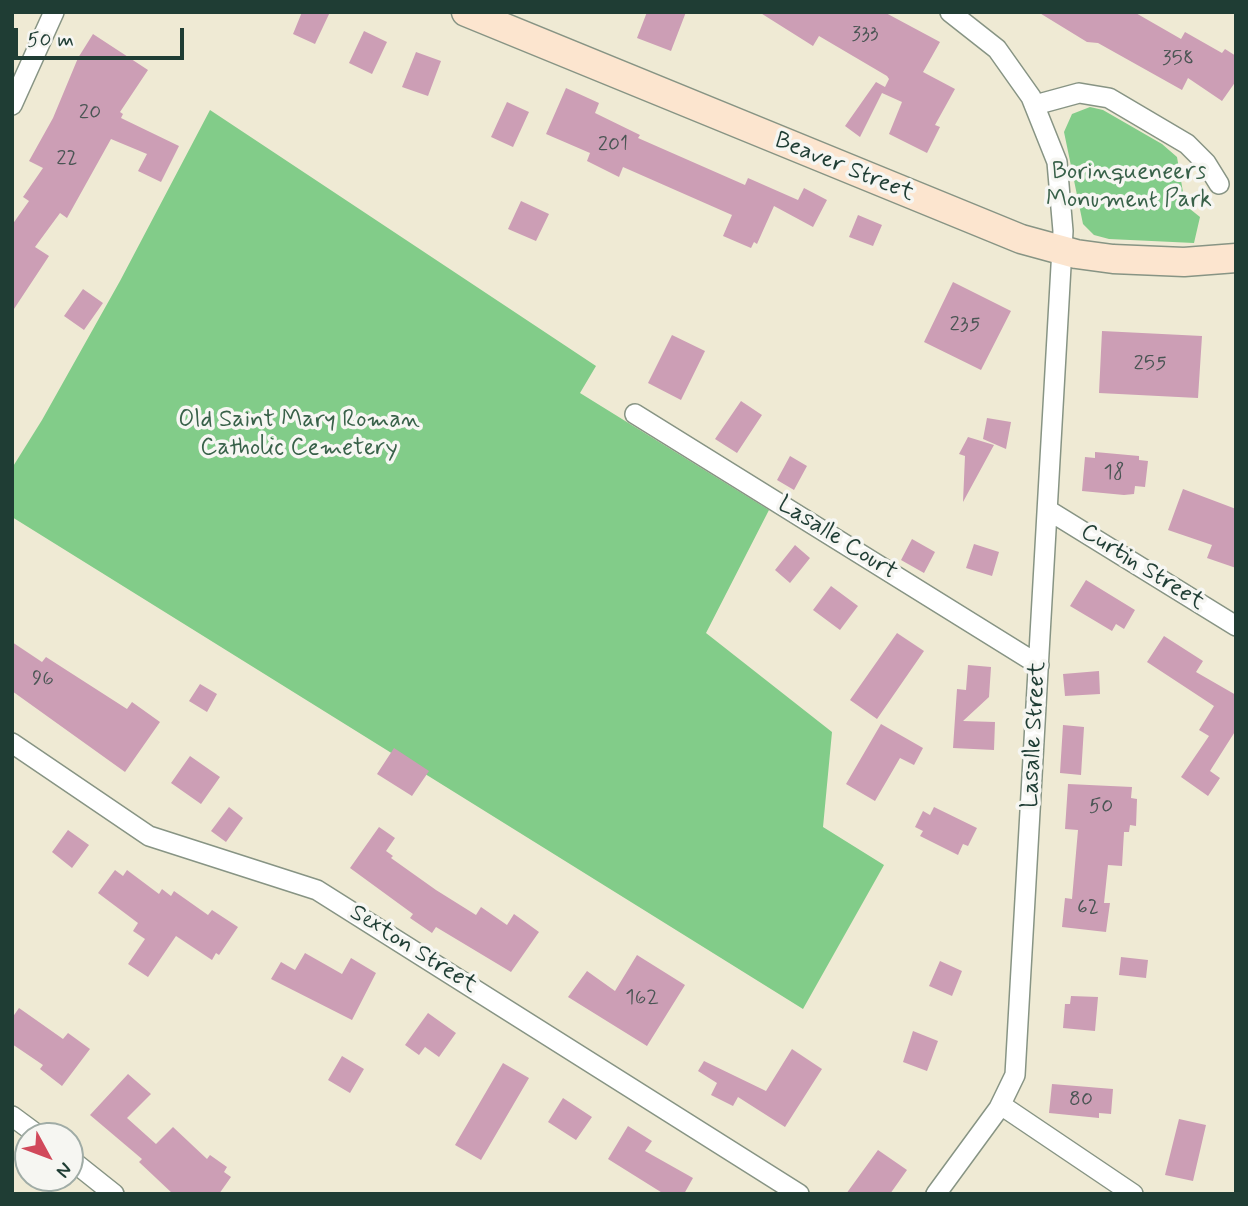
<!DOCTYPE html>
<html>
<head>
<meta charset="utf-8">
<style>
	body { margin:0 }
	#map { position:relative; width:1248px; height:1206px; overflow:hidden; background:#efead4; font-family:Mynerve,sans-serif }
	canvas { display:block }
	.frame { position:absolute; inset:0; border:14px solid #1f3d34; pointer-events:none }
	.north { position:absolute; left:14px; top:1122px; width:70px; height:70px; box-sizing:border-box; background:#f6f6f2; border:2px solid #a0aca6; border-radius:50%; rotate:131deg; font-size:19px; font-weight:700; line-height:28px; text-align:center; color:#1f3d34 }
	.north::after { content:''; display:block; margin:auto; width:24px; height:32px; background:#d1495b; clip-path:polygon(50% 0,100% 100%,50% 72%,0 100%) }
	.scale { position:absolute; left:14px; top:28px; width:170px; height:32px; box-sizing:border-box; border:4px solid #1f3d34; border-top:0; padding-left:9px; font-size:21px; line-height:24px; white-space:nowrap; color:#1f3d34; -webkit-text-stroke:5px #f6f6f2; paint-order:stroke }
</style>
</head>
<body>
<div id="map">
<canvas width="1248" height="1206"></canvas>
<div class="frame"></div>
<div class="north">N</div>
<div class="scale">50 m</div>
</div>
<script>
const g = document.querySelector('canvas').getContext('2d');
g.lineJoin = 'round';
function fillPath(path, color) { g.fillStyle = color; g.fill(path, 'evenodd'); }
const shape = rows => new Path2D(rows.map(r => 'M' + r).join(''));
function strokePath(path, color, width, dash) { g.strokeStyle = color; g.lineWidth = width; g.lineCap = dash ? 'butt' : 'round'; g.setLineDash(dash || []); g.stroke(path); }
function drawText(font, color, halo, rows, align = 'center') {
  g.font = font + ' Mynerve,sans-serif'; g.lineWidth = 7; g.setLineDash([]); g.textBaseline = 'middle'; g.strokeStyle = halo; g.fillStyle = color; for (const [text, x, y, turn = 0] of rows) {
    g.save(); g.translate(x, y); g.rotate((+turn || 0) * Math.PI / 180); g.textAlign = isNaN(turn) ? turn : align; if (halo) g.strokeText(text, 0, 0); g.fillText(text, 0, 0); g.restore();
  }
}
fillPath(shape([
	[1090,107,1103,110,1162,144,1177,157,1184,198,1190,209,1200,217,1194,243,1109,239,1094,235,1083,224,1064,132,1072,114],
	[210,110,596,366,580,393,769,510,706,633,832,732,823,827,884,865,803,1009,12,517,12,468,42,420,120,281]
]), '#82cc89');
fillPath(shape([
	[302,12,330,12,315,44,293,34],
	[647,12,686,12,671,51,637,38],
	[759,12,884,12,940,42,923,72,955,89,935,125,940,127,927,153,889,134,902,102,882,93,860,137,845,126,876,82,885,87,889,79,887,76,819,36,813,46],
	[1038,12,1134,12,1181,39,1185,32,1222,53,1225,49,1236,56,1236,81,1222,101,1188,78,1182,90,1098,43,1087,42],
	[364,31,387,42,372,74,349,63],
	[93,34,148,70,120,112,123,114,121,118,179,146,161,182,138,171,147,154,111,139,67,218,60,213,35,247,49,256,12,312,12,225,29,201,23,197,43,168,29,161,53,118,78,58],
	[416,52,441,61,428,96,402,87],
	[566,88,599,103,595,113,640,135,638,138,745,185,748,178,798,200,804,188,827,200,813,227,774,206,757,244,754,242,751,248,723,236,732,215,623,167,619,177,587,161,590,153,546,134],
	[507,102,529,112,513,147,491,137],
	[521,201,549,214,536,241,508,229],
	[858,215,882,225,873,246,849,237],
	[953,282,1011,311,981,370,924,342],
	[83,289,103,303,84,330,64,316],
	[1102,331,1202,336,1198,398,1099,393],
	[672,335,705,351,681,400,648,383],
	[741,401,762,415,737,453,715,439],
	[987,418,1011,422,1006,449,983,439],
	[968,437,994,445,963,502,965,456,959,454],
	[1095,452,1139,456,1139,460,1148,461,1145,487,1135,486,1134,494,1124,495,1082,491,1085,457,1095,458],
	[790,456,807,466,794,490,777,480],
	[1183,489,1236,509,1236,568,1207,558,1212,545,1168,530],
	[912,539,935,552,924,573,901,560],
	[974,544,999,552,992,576,966,568],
	[795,545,810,558,790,583,775,570],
	[1086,580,1135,610,1124,629,1116,624,1112,631,1070,606],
	[831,586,858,606,840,630,813,610],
	[897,633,924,651,877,719,850,700],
	[1164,636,1203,661,1196,672,1236,695,1236,730,1210,771,1220,778,1208,796,1181,777,1209,736,1199,730,1214,706,1147,662],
	[12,642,42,662,46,657,127,709,132,702,160,722,125,772,12,691],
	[968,665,991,667,989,697,963,721,995,722,994,750,953,748,957,689,966,690],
	[1099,671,1100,694,1065,696,1063,674],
	[200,684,217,694,207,712,189,701],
	[881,724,923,748,914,765,900,758,875,801,846,784],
	[1063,725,1084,727,1081,775,1060,773],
	[394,748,429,771,412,796,377,774],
	[190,756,220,777,201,804,171,783],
	[1068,784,1132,787,1131,798,1137,799,1136,826,1130,825,1129,832,1124,832,1122,866,1108,865,1104,903,1110,903,1106,932,1062,927,1065,898,1072,899,1078,830,1065,829],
	[229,807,243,818,226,842,211,831],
	[934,807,977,828,968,846,963,844,958,855,920,836,923,831,915,827,923,811,930,815],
	[379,827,395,838,386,851,393,856,391,858,436,890,476,915,481,907,507,925,514,914,539,932,511,972,436,927,432,933,410,918,413,914,350,868],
	[68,830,89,845,72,868,52,852],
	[115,870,123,876,127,870,159,894,162,889,171,896,174,891,208,915,212,910,238,927,219,955,216,953,212,960,176,936,148,977,128,964,145,939,133,931,138,923,98,893],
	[305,953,342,974,351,958,376,973,352,1020,271,979,281,962,295,970],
	[637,955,685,985,647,1046,568,997,587,971,615,991],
	[1121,957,1148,960,1146,978,1119,975],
	[940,961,962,971,952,996,929,986],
	[1071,996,1098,997,1095,1031,1063,1028,1065,1004,1070,1004],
	[19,1008,63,1039,68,1033,90,1049,62,1086,40,1069,43,1065,12,1044,12,1018],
	[428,1013,456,1033,439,1057,425,1047,419,1055,405,1045],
	[913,1031,938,1041,927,1071,903,1062],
	[792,1049,822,1069,785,1127,738,1097,733,1106,711,1095,717,1083,698,1071,704,1061,766,1091],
	[342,1056,364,1069,350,1093,328,1080],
	[503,1063,529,1078,481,1160,455,1145],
	[128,1074,151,1094,127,1118,156,1144,173,1127,207,1159,210,1155,227,1167,224,1172,231,1177,219,1194,173,1194,139,1162,142,1159,90,1115],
	[1052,1084,1113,1089,1111,1114,1099,1113,1099,1118,1049,1113],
	[563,1098,592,1117,576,1140,548,1122],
	[1179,1119,1206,1125,1193,1181,1165,1175],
	[628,1126,652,1141,645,1151,693,1178,684,1194,664,1194,608,1159],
	[878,1150,907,1170,890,1194,846,1194]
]), '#cc9eb5');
const street = shape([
	[12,105,54,12],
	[1035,105,1079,93,1109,98,1187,144,1206,163,1219,184],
	[635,414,1039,665],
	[1048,510,1236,626],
	[12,743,149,836,317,890,799,1194],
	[1001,1105,1133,1194],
	[12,1116,39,1136],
	[70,1159,114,1194],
	[936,1194,999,1108,1015,1075,1063,231,1057,162,1031,97,997,49,950,12]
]);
const secondary = shape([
	[466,12,1021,239,1076,254,1113,259,1184,262,1236,258]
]);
strokePath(street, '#879484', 22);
strokePath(secondary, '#879484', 31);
strokePath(street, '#fff', 19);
strokePath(secondary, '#fce5cf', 28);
drawText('21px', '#4a5554', null, [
	["333",865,36],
	["358",1178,60],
	["20",90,114],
	["201",613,146],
	["22",67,160],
	["235",965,326],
	["255",1150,365],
	["18",1114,474],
	["96",43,680],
	["50",1101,808],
	["62",1088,909],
	["162",642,999],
	["80",1081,1101]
]);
drawText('24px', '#1f3d34', '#f6f6f2', [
	["Beaver Street",844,168,22],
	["Lasalle Court",837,539,32],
	["Curtin Street",1142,568,32],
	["Lasalle Street",1035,735,-87],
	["Sexton Street",413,950,32]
]);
drawText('24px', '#386149', '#f6f6f2', [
	["Borinqueneers",1129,173],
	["Monument Park",1129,201],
	["Old Saint Mary Roman",299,421],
	["Catholic Cemetery",299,449]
]);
</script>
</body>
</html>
